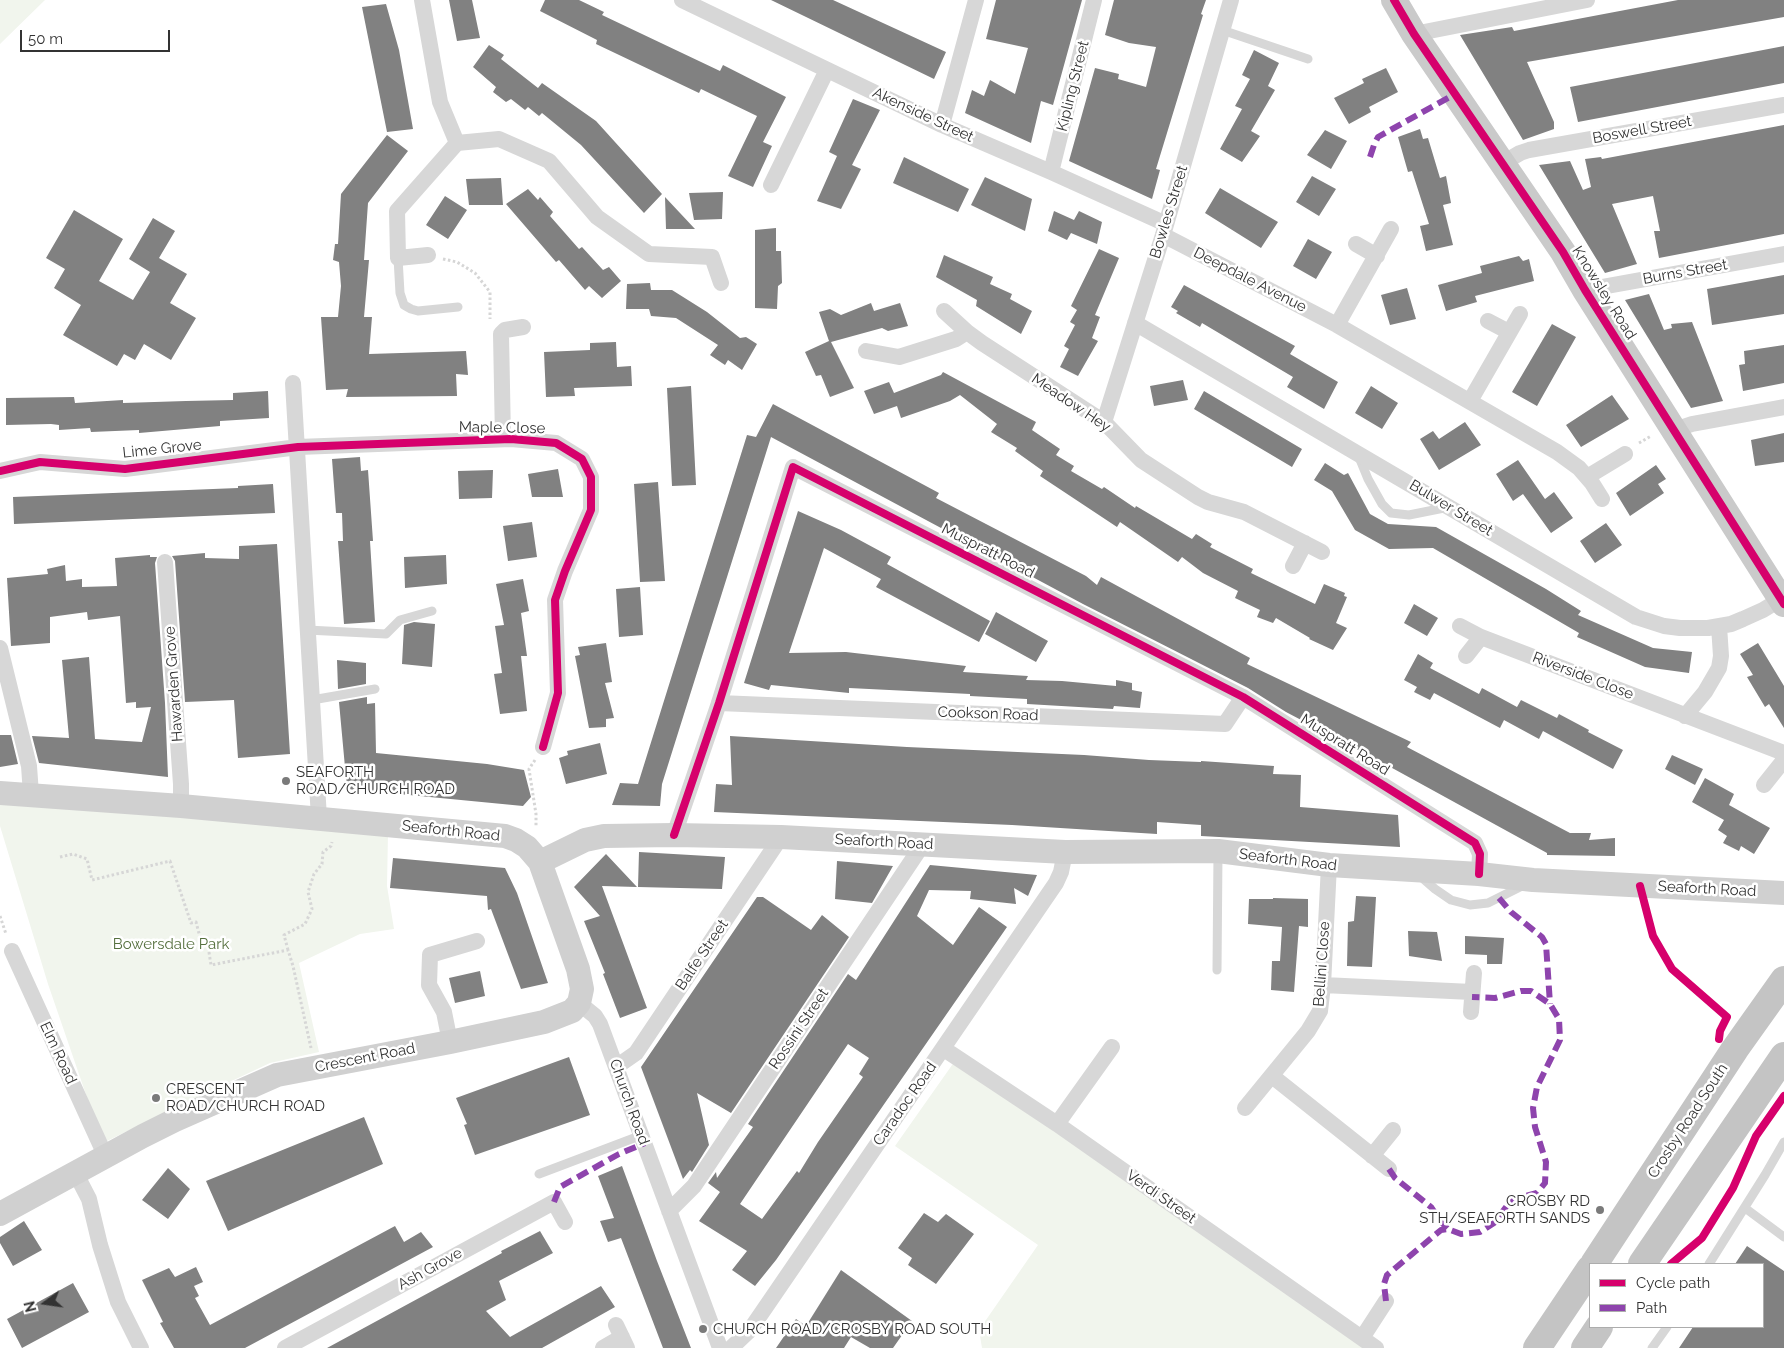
<!DOCTYPE html>
<html>
<head>
<meta charset="utf-8">
<style>
	body { margin:0 }
	#map { position:relative; width:1784px; height:1348px; overflow:hidden; background:#fff; font-family:Raleway,sans-serif }
	canvas { display:block }
	.legend { position:absolute; left:1589px; top:1263px; width:175px; height:65px; box-sizing:border-box; background:#fff; border:1px solid #adadad; margin:0; padding:6px 9px; list-style:none; font-size:15px; color:#333 }
	.legend li { display:flex; align-items:center; gap:10px; height:25px }
	.legend b { width:25px; border:1px solid #adadad }
	.north { position:absolute; left:20px; top:1278px; width:50px; height:50px; -webkit-text-stroke:4px #fff; paint-order:stroke; rotate:256deg; font-size:14px; font-weight:700; line-height:20px; text-align:center; color:#333 }
	.north::after { content:''; display:block; margin:auto; width:18px; height:22px; background:#333; clip-path:polygon(50% 0,100% 100%,50% 72%,0 100%) }
	.scale { position:absolute; left:20px; top:30px; width:150px; height:22px; box-sizing:border-box; border:2px solid #333; border-top:0; padding-left:6px; font-size:15px; line-height:18px; white-space:nowrap; color:#333; -webkit-text-stroke:4px #fff; paint-order:stroke }
</style>
</head>
<body>
<div id="map">
<canvas width="1784" height="1348"></canvas>
<ul class="legend">
<li><b style="height:6px;background:#d6006c"></b>Cycle path</li>
<li><b style="height:6px;background:#8e44ad"></b>Path</li>
</ul>
<div class="north">N</div>
<div class="scale">50 m</div>
</div>
<script>
const g = document.querySelector('canvas').getContext('2d');
g.lineJoin = 'round';
function fillPath(path, color) { g.fillStyle = color; g.fill(path, 'evenodd'); }
const shape = rows => new Path2D(rows.map(r => 'M' + r).join(''));
function strokePath(path, color, width, dash) { g.strokeStyle = color; g.lineWidth = width; g.lineCap = dash ? 'butt' : 'round'; g.setLineDash(dash || []); g.stroke(path); }
function drawText(font, color, halo, rows, align = 'center') {
  g.font = font + ' Raleway,sans-serif'; g.lineWidth = 5; g.setLineDash([]); g.textBaseline = 'middle'; g.strokeStyle = halo; g.fillStyle = color; for (const [text, x, y, turn = 0] of rows) {
    g.save(); g.translate(x, y); g.rotate((+turn || 0) * Math.PI / 180); g.textAlign = isNaN(turn) ? turn : align; if (halo) g.strokeText(text, 0, 0); g.fillText(text, 0, 0); g.restore();
  }
}
fillPath(shape([
	[0,0,45,0,0,44],
	[29,803,388,833,387,886,394,929,360,934,299,963,319,1052,270,1063,170,1110,105,1142,92,1112,48,984,0,826,0,805],
	[957,1058,1366,1348,982,1348,979,1330,1038,1245,895,1146]
]), '#f1f5ed');
fillPath(shape([
	[449,0,472,0,480,38,457,41],
	[545,0,579,0,604,12,602,15,720,71,723,65,786,97,763,142,772,146,753,187,728,176,757,116,701,89,699,93,596,44,597,40,540,11],
	[771,0,833,0,946,52,934,79],
	[996,0,1082,0,1053,105,1041,101,1031,143,965,113,972,90,984,96,990,80,1015,94,1028,48,986,39],
	[1114,0,1206,0,1201,14,1203,15,1156,169,1160,170,1152,199,1069,161,1095,68,1119,74,1118,79,1146,87,1156,47,1129,43,1105,35],
	[1678,0,1784,0,1784,17,1527,62,1554,122,1554,129,1523,140,1460,35,1512,27,1514,31],
	[386,4,399,50,413,129,387,132,362,7],
	[489,45,504,55,501,59,538,88,542,83,596,121,662,194,644,213,581,145,542,113,539,116,528,107,525,110,511,99,506,102,493,92,496,87,473,67],
	[1784,46,1784,83,1578,122,1570,87],
	[1254,50,1279,63,1268,86,1275,90,1251,131,1260,136,1242,162,1220,149,1242,109,1235,106,1250,79,1242,75],
	[1386,68,1398,92,1369,107,1371,112,1349,124,1334,98,1364,83,1362,79],
	[853,99,880,110,852,165,861,169,841,209,817,201,837,156,829,152],
	[1784,125,1784,234,1659,258,1654,231,1660,231,1653,196,1612,204,1637,264,1605,273,1539,165,1570,161,1583,190,1591,187,1585,159,1601,157,1602,159],
	[1420,129,1423,139,1428,138,1440,178,1446,176,1451,203,1443,205,1453,245,1426,251,1420,226,1429,224,1412,171,1408,172,1398,137],
	[1325,130,1347,141,1331,169,1307,155],
	[387,135,408,151,368,203,364,260,369,260,364,317,372,317,369,354,466,351,468,375,456,374,457,396,346,397,348,389,326,390,321,317,338,317,341,286,339,262,333,260,335,244,338,244,341,194],
	[904,157,969,189,958,212,893,183],
	[1312,176,1336,189,1319,216,1296,202],
	[985,177,1032,199,1025,231,971,205],
	[501,178,503,205,469,205,466,179],
	[1220,188,1278,222,1261,248,1205,213],
	[528,189,538,200,540,197,553,212,550,216,579,249,582,247,603,270,609,267,621,281,602,298,589,286,585,290,559,260,556,262,506,204],
	[723,192,722,219,694,220,689,193],
	[445,196,467,210,448,239,426,225],
	[665,197,695,229,666,229],
	[74,210,123,239,99,281,133,300,150,272,129,259,153,218,175,231,159,258,187,274,170,303,196,318,171,360,144,344,135,360,124,354,117,366,63,335,81,305,54,288,65,269,46,258],
	[1054,211,1074,220,1079,211,1102,222,1097,244,1071,233,1067,240,1048,231],
	[776,228,776,251,781,251,782,283,778,286,777,309,755,308,755,230],
	[1308,239,1332,252,1316,279,1293,266],
	[1099,249,1119,258,1095,315,1100,317,1092,338,1098,341,1078,376,1060,367,1069,349,1064,346,1075,325,1070,322,1077,310,1071,306],
	[944,255,993,277,990,284,1012,294,1010,299,1032,311,1021,334,976,306,977,300,936,277],
	[1519,256,1523,261,1529,259,1534,281,1475,296,1477,302,1446,311,1438,285,1482,273,1480,266],
	[1784,275,1784,314,1712,325,1707,289],
	[650,283,651,290,672,290,707,312,740,338,746,337,757,344,742,370,728,360,725,365,710,355,718,345,676,318,651,316,649,309,626,309,627,284],
	[1184,285,1295,346,1290,354,1338,382,1324,409,1287,387,1293,377,1202,323,1200,327,1176,313,1178,311,1171,307],
	[1407,288,1416,319,1390,325,1381,295],
	[1649,294,1664,330,1672,328,1671,324,1692,322,1723,401,1691,408,1625,300],
	[871,303,874,311,900,303,908,326,888,331,882,328,831,342,854,388,830,397,821,375,816,376,805,352,829,341,819,312,830,309,841,315],
	[1552,324,1576,337,1537,406,1512,392],
	[616,342,617,367,631,366,632,386,574,388,575,396,546,397,544,352,590,350,590,343],
	[1784,345,1784,383,1743,391,1739,365,1745,364,1744,351],
	[943,372,1036,422,1032,430,1060,449,1056,455,1074,466,1071,471,1102,489,1104,487,1135,508,1136,506,1192,539,1196,534,1212,544,1210,547,1253,569,1251,573,1315,604,1324,584,1345,593,1344,596,1347,597,1336,623,1347,628,1333,650,1309,639,1310,638,1276,618,1273,623,1257,617,1260,610,1235,598,1238,591,1203,573,1182,557,1178,562,1120,522,1117,527,1040,476,1043,471,1015,451,1017,448,991,432,997,424,960,395,950,401,901,418,897,406,874,414,864,391,889,382,894,393,941,375],
	[1183,380,1188,400,1154,406,1150,386],
	[691,386,696,485,672,486,667,388],
	[1371,386,1398,403,1382,429,1355,413],
	[268,391,269,418,220,421,220,426,139,433,139,430,91,432,90,428,59,430,59,425,51,424,6,425,6,398,74,397,75,403,123,400,123,403,186,401,233,400,233,393],
	[1204,391,1302,449,1292,467,1194,409],
	[1612,395,1629,419,1581,447,1566,425],
	[773,404,939,493,936,498,1086,576,1097,585,1101,577,1250,658,1247,664,1411,742,1407,747,1570,833,1591,833,1589,840,1615,838,1615,856,1547,855,1547,853,1394,769,1286,712,1248,688,1083,604,771,437,662,784,660,806,612,805,620,783,638,784,747,435,756,437],
	[1465,422,1481,445,1439,470,1420,439,1433,431,1439,439],
	[1784,433,1784,462,1755,466,1751,440],
	[360,457,361,471,368,470,373,541,370,541,375,622,344,624,338,541,343,541,342,513,336,513,332,459],
	[1518,460,1545,499,1554,492,1573,518,1551,533,1523,494,1513,501,1496,474],
	[1325,463,1344,475,1348,473,1370,514,1388,524,1436,527,1546,589,1581,611,1578,615,1653,648,1692,652,1689,673,1645,667,1577,637,1579,633,1433,548,1389,549,1355,530,1332,491,1314,480],
	[1656,465,1666,479,1658,484,1664,493,1630,516,1616,493],
	[558,469,563,497,532,497,528,474],
	[493,470,492,498,459,499,458,471],
	[658,482,665,581,640,582,634,484],
	[273,484,275,513,14,524,13,497,238,488,238,486],
	[798,511,841,530,891,557,887,564,990,621,979,642,876,587,881,579,824,548,789,653,846,652,966,666,963,672,1028,676,1026,680,1062,681,1116,686,1116,680,1132,683,1132,690,1142,692,1140,708,1114,706,1113,709,1027,704,1027,699,970,696,970,694,849,688,849,693,771,685,769,690,744,683],
	[532,522,537,557,508,561,503,526],
	[1606,523,1622,545,1595,563,1580,541],
	[277,544,290,754,238,758,234,700,185,702,175,561,172,556,205,553,205,558,239,559,239,546],
	[150,555,150,557,157,557,155,563,165,703,168,777,39,763,32,736,69,738,62,660,89,657,95,739,142,742,151,707,136,708,136,702,126,703,120,616,88,620,87,612,50,617,50,643,11,646,7,578,48,574,47,569,65,565,66,581,82,579,82,587,117,586,115,558],
	[446,555,447,584,405,588,404,557],
	[523,579,529,611,521,613,527,656,521,656,527,711,500,714,494,674,502,673,495,626,504,625,496,584],
	[640,587,643,635,619,637,616,589],
	[1414,604,1438,618,1427,636,1404,623],
	[996,612,1048,641,1036,662,985,634],
	[414,622,435,624,432,667,402,664,404,625],
	[606,643,612,682,605,683,614,718,606,719,606,727,589,728,575,656,580,655,578,647],
	[1758,643,1784,686,1784,728,1769,704,1765,707,1747,677,1753,675,1740,654],
	[1418,654,1433,663,1430,668,1479,694,1482,688,1517,707,1521,700,1557,718,1559,714,1589,730,1588,732,1623,750,1613,769,1543,731,1539,739,1504,720,1500,728,1434,693,1430,700,1414,692,1417,687,1404,680],
	[337,660,366,663,366,684,338,689],
	[367,697,367,704,375,703,376,753,487,764,524,770,531,797,523,806,347,789,339,702],
	[0,735,11,735,18,764,0,767],
	[730,736,907,747,1084,755,1149,760,1201,762,1201,761,1274,766,1273,774,1301,775,1300,807,1398,815,1400,847,1201,836,1201,825,1157,822,1157,834,1012,825,714,812,716,784,732,785],
	[600,743,607,774,566,784,559,758,568,755,567,751],
	[1672,755,1703,769,1695,785,1665,769],
	[1705,778,1734,794,1729,805,1770,828,1754,854,1741,846,1739,851,1723,843,1727,836,1718,830,1724,820,1692,802],
	[639,852,725,857,722,889,638,887],
	[606,854,637,887,602,886,647,1008,620,1018,603,974,605,973,584,921,600,916,574,887],
	[393,858,505,868,517,893,548,983,521,989,491,909,488,910,487,896,390,888],
	[837,861,893,866,872,903,835,899],
	[930,865,1037,875,1028,896,1014,888,1016,904,970,899,971,891,929,890,917,916,953,945,979,907,1007,927,776,1260,755,1286,732,1270,747,1251,699,1221,720,1192,708,1183,716,1172,717,1178,753,1127,748,1124,848,974,856,980],
	[848,1044,869,1058,859,1074,863,1077,818,1142,799,1173,797,1171,762,1219,740,1204],
	[1356,896,1376,897,1372,967,1347,966,1348,922,1354,921],
	[757,897,763,897,811,930,822,915,849,937,731,1113,697,1093,709,1145,692,1172,690,1170,683,1179,641,1067],
	[1273,898,1308,899,1308,927,1299,926,1294,992,1271,990,1272,961,1280,961,1282,927,1248,924,1249,899,1273,899],
	[1408,931,1437,932,1442,961,1409,956],
	[1465,936,1504,938,1502,964,1487,964,1487,955,1465,954],
	[480,971,485,996,455,1003,449,978],
	[569,1057,590,1115,475,1155,464,1125,467,1124,456,1098],
	[364,1117,383,1164,228,1231,206,1181],
	[622,1166,657,1261,691,1348,663,1348,621,1238,608,1242,600,1221,614,1218,598,1176],
	[168,1168,190,1189,168,1219,142,1200],
	[924,1213,938,1222,946,1214,974,1234,936,1284,908,1265,912,1258,898,1248],
	[24,1221,42,1250,13,1266,0,1243,0,1237],
	[395,1226,404,1242,421,1232,433,1247,245,1348,174,1348,160,1323,163,1322,142,1280,169,1268,175,1277,196,1267,203,1282,194,1286,199,1296,195,1298,210,1325],
	[540,1231,553,1253,499,1281,506,1300,486,1311,510,1337,601,1286,615,1307,542,1348,327,1348,502,1253,501,1251],
	[1747,1246,1784,1271,1784,1348,1679,1348,1693,1327,1763,1327,1763,1264,1735,1264],
	[841,1270,912,1321,893,1348,870,1348,851,1337,844,1348,776,1348,796,1319,806,1326],
	[73,1283,89,1312,22,1348,7,1319]
]), '#818181');
strokePath(shape([
	[443,259,457,262,475,273,490,292,490,319],
	[1639,443,1651,436],
	[535,760,529,769,536,814,536,827],
	[60,857,73,854,87,859,92,880,170,861,191,923,196,922,201,941,208,946,211,965,288,950,293,966,311,1048],
	[0,916,6,934],
	[288,950,284,935,305,924,312,909,308,892,314,874,322,864,323,852,331,846,332,842]
]), '#d6d6d6', 3, [2.5, 2.5]);
strokePath(shape([
	[1222,30,1308,59],
	[398,258,400,293,404,305,411,309,418,311,458,307],
	[1359,457,1368,479,1382,504,1391,513,1409,515,1449,507],
	[307,630,386,634,400,620,432,611],
	[312,700,375,689],
	[1419,875,1435,889,1451,900,1470,905,1488,903,1524,885],
	[1217,970,1218,853],
	[539,1174,642,1135],
	[1745,1208,1784,1237],
	[1709,1264,1765,1175,1784,1142],
	[1652,1348,1667,1327]
]), '#d7d7d7', 9);
strokePath(shape([
	[422,0,440,102,457,143],
	[682,0,942,125,1051,172,1166,224],
	[1414,34,1587,0],
	[942,125,976,0],
	[1503,163,1520,153,1529,150,1784,105],
	[1051,172,1094,0],
	[771,185,827,70],
	[1163,235,1337,325,1557,452,1579,468,1592,483,1602,499],
	[1356,244,1377,256],
	[428,255,398,258,397,211,457,143,499,139,549,161,597,217,649,254,712,257,721,283],
	[1585,290,1784,254],
	[944,311,967,332,982,343,1104,422,1141,460,1198,497,1208,502,1244,512,1322,552],
	[1488,321,1509,332],
	[1135,323,1636,617,1664,626,1680,628,1708,628,1731,624,1743,619,1763,610,1781,599],
	[1337,325,1391,229],
	[866,351,899,357,956,339,967,332],
	[293,383,319,818],
	[1470,401,1520,314],
	[1104,422,1163,235,1231,0],
	[1674,430,1692,424,1784,407],
	[503,439,501,334,505,330,523,327],
	[0,471,40,462,125,469,298,447,511,439,556,443,582,459,591,477,591,510,565,571,555,600,558,693,543,747],
	[1587,477,1625,454],
	[165,562,181,784,181,806],
	[1293,566,1305,543],
	[1460,626,1481,637,1784,753],
	[0,648,29,766,31,794],
	[1466,656,1481,637],
	[719,703,1225,724,1243,697],
	[1685,716,1705,692,1719,668,1721,656,1719,626],
	[1764,785,1784,760],
	[674,835,719,703,793,467,1243,697,1475,843,1480,854,1479,874],
	[12,951,105,1155],
	[1323,985,1472,992],
	[579,1003,595,1016,600,1024,720,1348],
	[1471,1012,1474,973],
	[450,1042,444,1012,429,985,430,955,477,941],
	[944,1049,1057,1124,1376,1348],
	[616,1067,636,1053,781,837],
	[1272,1076,1389,1169],
	[1245,1108,1308,1031,1320,1011,1323,985,1329,865],
	[1057,1124,1112,1047],
	[1372,1156,1393,1130],
	[75,1172,89,1199,100,1245,118,1302,141,1348],
	[669,1211,694,1186,923,844],
	[616,1325,627,1348],
	[1362,1338,1386,1301],
	[285,1348,554,1202,565,1222],
	[603,1348,622,1337],
	[731,1348,750,1330,1056,883,1061,872,1065,852]
]), '#d7d7d7', 16);
strokePath(shape([
	[0,793,181,806,505,836,516,840,527,847,540,862,578,969,582,989,579,1003,572,1011,544,1022,450,1042,277,1075,175,1120,143,1136,0,1214],
	[540,862,585,840,604,836,674,835,781,837,1065,852,1218,851,1329,865,1479,874,1533,880,1784,893]
]), '#d0d0d0', 24);
strokePath(shape([
	[1394,0,1414,34,1563,252,1585,290,1784,604]
]), '#cacaca', 26);
strokePath(shape([
	[1594,1264,1735,1049,1784,980],
	[1642,1264,1784,1056],
	[1537,1348,1590,1269],
	[1585,1348,1599,1327]
]), '#c4c4c4', 28);
strokePath(shape([
	[1370,157,1374,145,1378,137,1455,94],
	[1499,898,1511,912,1542,937,1546,944,1550,1004],
	[1389,1169,1395,1178,1431,1207,1441,1222,1448,1229],
	[554,1202,560,1187,619,1154,645,1143],
	[1386,1301,1384,1284,1387,1275,1441,1230,1448,1229,1461,1234,1480,1232,1494,1223,1509,1203,1518,1198,1537,1193,1545,1183,1546,1162,1535,1127,1533,1108,1537,1087,1560,1040,1559,1019,1550,1004,1531,991,1521,991,1495,998,1472,997]
]), '#8e44ad', 6, [12, 6]);
strokePath(shape([
	[1394,0,1414,34,1563,252,1585,290,1784,604],
	[0,471,40,462,125,469,298,447,511,439,556,443,582,459,591,477,591,510,565,571,555,600,558,693,543,747],
	[674,835,719,703,793,467,1243,697,1475,843,1480,854,1479,874],
	[1640,886,1653,936,1672,969,1727,1017,1720,1031,1719,1039],
	[1671,1264,1702,1238,1733,1188,1756,1136,1784,1096]
]), '#d6006c', 8);
for (const [x, y, r, color] of [
	[286,781,5,"#7a7a7a"],
	[156,1098,5,"#7a7a7a"],
	[1600,1210,5,"#7a7a7a"],
	[703,1329,5,"#7a7a7a"]
]) { const dot = new Path2D(); dot.arc(x, y, r, 0, 2 * Math.PI); g.fillStyle = color; g.fill(dot); strokePath(dot, '#fff', 2); }
drawText('15px', '#333', '#fff', [
	["Kipling Street",1073,86,-76],
	["Akenside Street",923,115,25],
	["Boswell Street",1642,130,-10],
	["Bowles Street",1169,212,-73],
	["Burns Street",1685,272,-10],
	["Deepdale Avenue",1250,280,27],
	["Knowsley Road",1604,293,58],
	["Meadow Hey",1071,403,34],
	["Maple Close",502,428,1],
	["Lime Grove",162,449,-6],
	["Bulwer Street",1451,508,31],
	["Muspratt Road",988,551,27],
	["Riverside Close",1583,676,21],
	["Hawarden Grove",174,684,-94],
	["Cookson Road",988,714,2],
	["Muspratt Road",1345,745,32],
	["Seaforth Road",451,831,6],
	["Seaforth Road",884,842,3],
	["Seaforth Road",1288,860,7],
	["Seaforth Road",1707,889,3],
	["Balfe Street",702,955,-56],
	["Bellini Close",1322,964,-86],
	["Rossini Street",799,1029,-56],
	["Elm Road",58,1053,65],
	["Crescent Road",365,1058,-11],
	["Church Road",629,1102,70],
	["Caradoc Road",905,1104,-55],
	["Crosby Road South",1688,1121,-57],
	["Verdi Street",1161,1197,35],
	["Ash Grove",430,1269,-29]
]);
drawText('15px', '#333', '#fff', [
	["SEAFORTH",296,772],
	["ROAD/CHURCH ROAD",296,789],
	["CRESCENT",166,1089],
	["ROAD/CHURCH ROAD",166,1106],
	["CROSBY RD",1590,1201,"right"],
	["STH/SEAFORTH SANDS",1590,1218,"right"],
	["CHURCH ROAD/CROSBY ROAD SOUTH",713,1329]
], 'left');
drawText('15px', '#56703f', '#fff', [
	["Bowersdale Park",171,944]
]);
</script>
</body>
</html>
